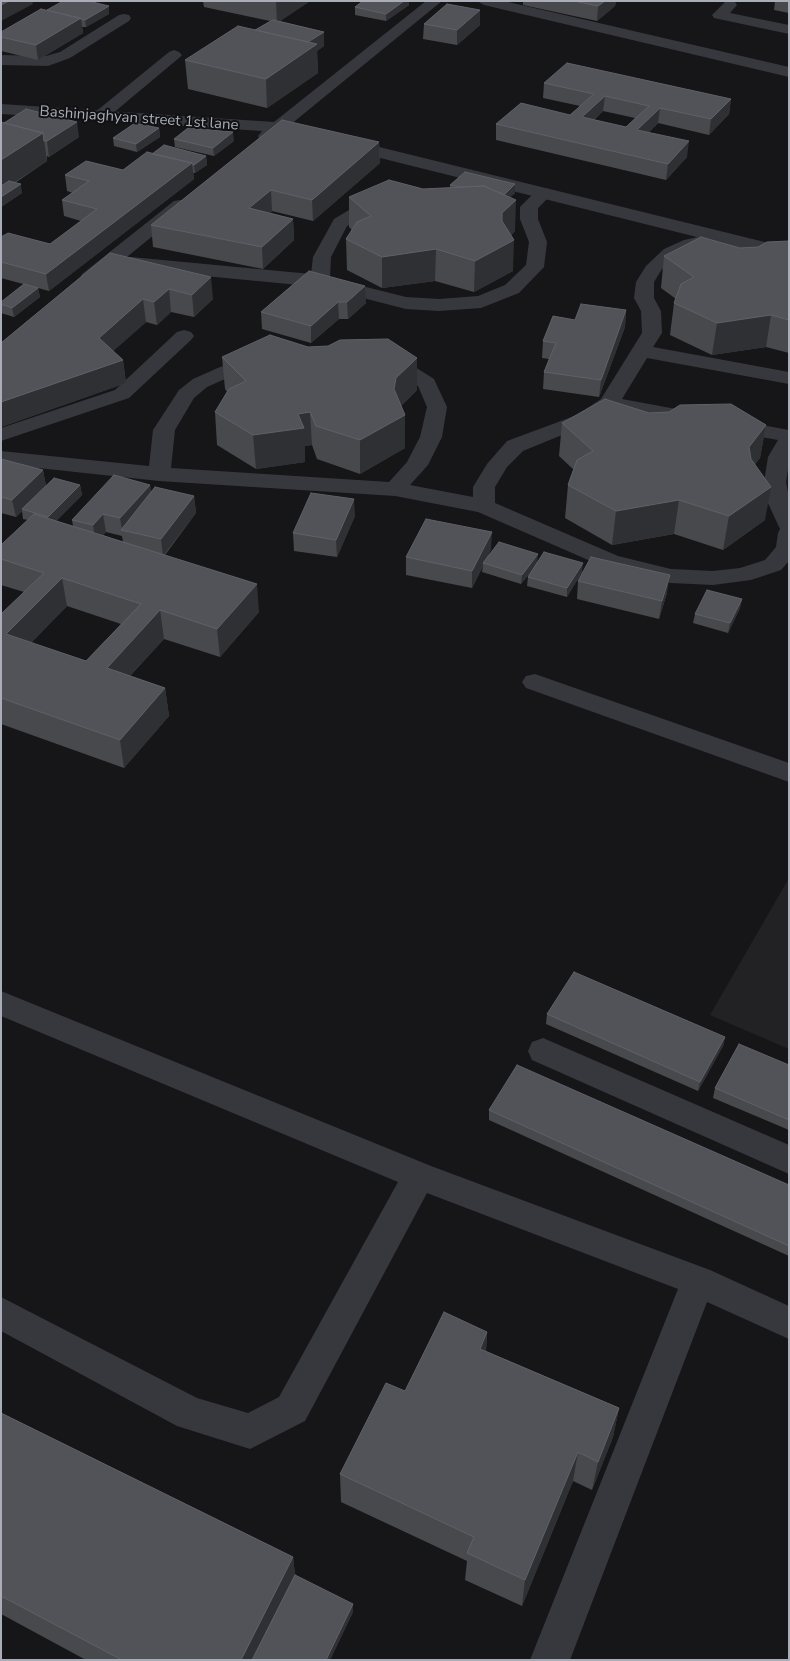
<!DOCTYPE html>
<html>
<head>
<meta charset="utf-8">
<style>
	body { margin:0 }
	#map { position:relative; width:790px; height:1661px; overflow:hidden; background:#161618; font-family:"Nunito Sans",sans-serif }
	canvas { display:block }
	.frame { position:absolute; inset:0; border:2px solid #a8adb8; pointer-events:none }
</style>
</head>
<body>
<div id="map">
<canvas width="790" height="1661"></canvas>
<div class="frame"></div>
</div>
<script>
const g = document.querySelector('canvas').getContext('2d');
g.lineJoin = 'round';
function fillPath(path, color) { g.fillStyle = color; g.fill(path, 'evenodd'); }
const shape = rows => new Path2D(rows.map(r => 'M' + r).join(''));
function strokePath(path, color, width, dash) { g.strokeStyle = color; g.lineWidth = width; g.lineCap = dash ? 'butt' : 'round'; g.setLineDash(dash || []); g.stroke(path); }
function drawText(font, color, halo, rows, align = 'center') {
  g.font = font + ' "Nunito Sans",sans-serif'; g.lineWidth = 4; g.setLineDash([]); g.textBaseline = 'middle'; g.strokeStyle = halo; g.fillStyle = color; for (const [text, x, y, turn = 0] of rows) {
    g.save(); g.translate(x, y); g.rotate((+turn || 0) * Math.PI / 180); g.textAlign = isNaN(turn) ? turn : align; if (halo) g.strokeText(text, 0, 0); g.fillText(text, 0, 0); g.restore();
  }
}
fillPath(shape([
	[789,878,789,1049,710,1015]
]), '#222225');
fillPath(shape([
	[477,1,504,1,789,67,789,77,484,5,477,1],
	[725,2,735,2,737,5,730,13,789,25,789,34,714,18,712,15,725,2],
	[124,14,129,15,131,18,129,21,70,58,48,66,1,65,1,55,46,56,60,52,119,15,124,14],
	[174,50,179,52,182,55,179,58,106,119,94,119,92,116,94,113,169,52,174,50],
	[544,188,550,189,553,193,538,208,538,219,547,242,544,267,519,293,481,308,439,311,406,309,320,287,131,269,124,267,122,263,124,259,131,257,311,274,313,257,334,219,359,204,383,198,389,199,392,203,389,207,371,212,347,226,331,257,330,278,406,297,439,299,478,296,505,285,526,265,529,242,520,219,520,207,538,189,544,188],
	[711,234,717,236,720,240,717,244,696,248,678,257,662,269,654,282,654,298,661,311,662,333,653,347,789,372,789,384,647,358,622,399,789,430,789,464,786,482,789,498,789,561,781,570,751,580,713,585,671,583,602,566,478,512,395,496,159,481,1,464,1,451,149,466,153,430,179,390,193,379,220,367,260,356,267,358,270,362,267,366,234,375,207,387,194,398,175,430,171,468,389,482,407,462,420,437,427,407,418,386,390,368,377,365,374,361,377,357,384,355,404,360,434,379,447,407,442,437,428,465,410,485,473,497,473,487,487,464,507,441,577,415,601,399,642,333,641,311,634,298,636,282,646,266,664,249,684,240,711,234],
	[613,410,778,440,768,457,764,482,767,501,780,529,778,533,776,547,765,560,740,568,713,571,671,569,618,556,495,503,495,487,507,467,523,451,591,423,613,410],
	[184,330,191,332,194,336,191,340,129,398,1,441,1,428,115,390,177,332,184,330],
	[535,674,789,763,789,782,526,688,522,682,526,676,535,674],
	[1,991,431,1166,710,1270,789,1306,789,1339,707,1302,570,1660,530,1660,678,1289,427,1193,305,1421,250,1449,177,1426,1,1331,1,1297,197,1398,248,1413,279,1397,398,1182,1,1016,1,991],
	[543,1038,789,1145,789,1174,532,1060,528,1051,532,1042,543,1038]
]), '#37383d');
fillPath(shape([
	[426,1,442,1,290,125,789,248,789,260,280,133,272,140,266,141,260,140,258,136,262,131,1,114,1,104,274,122,426,1],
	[180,200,186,201,189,205,186,209,96,282,89,284,82,282,80,278,82,274,174,201,180,200]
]), '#37383d');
fillPath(shape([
	[203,1,310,1,280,21,324,32,324,46,317,51,318,73,267,108,188,89,185,60,255,30,270,21,204,7],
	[363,1,409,1,409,5,386,21,355,15,355,7],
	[523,1,616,1,615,6,597,21,523,5],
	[775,1,789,1,789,13,774,10],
	[109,6,109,14,86,27,82,27,83,33,38,60,1,51,1,32],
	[424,24,480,25,457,45,423,39],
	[544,83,731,99,729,114,709,135,658,123,649,132,687,157,666,180,496,140,496,124,570,115,580,106,543,98],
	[603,111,635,118,626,127,594,120],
	[1,122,79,137,49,157,47,156,47,161,15,183,22,193,1,207],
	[159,128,160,137,137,152,114,146,113,138],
	[174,139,234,141,214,156,175,147],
	[379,142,380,163,313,221,272,211,270,213,293,219,294,240,263,269,153,247,151,225],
	[152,154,206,156,207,165,195,173,193,173,194,179,49,291,1,278,1,237,50,244,81,221,64,216,62,200,73,193,67,191,65,175,123,170],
	[515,184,515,193,510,197,515,231,511,235,513,271,474,292,435,281,382,288,347,270,346,239,352,230,349,227,349,197,423,189,450,188,450,185],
	[789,241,789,353,766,347,712,355,670,335,674,303,676,299,661,288,664,256,758,247],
	[110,253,213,299,194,317,171,312,157,325,146,322,113,351,123,360,126,383,1,427,1,343],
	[309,271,366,303,348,319,339,319,311,343,262,329,261,312],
	[38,288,40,297,14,317,1,313,1,302],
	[626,310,625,327,599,397,543,389,544,372,549,359,542,358,543,341,575,320],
	[308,347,417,358,417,390,401,406,405,415,405,448,360,474,317,459,312,445,305,446,305,462,256,469,217,445,215,412,227,392,225,389,222,357],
	[649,413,766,425,760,458,755,464,765,520,723,550,674,534,612,545,565,518,568,485,574,470,559,456,562,423],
	[1,459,43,470,46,486,80,485,82,495,56,521,73,526,72,520,150,485,151,492,194,496,196,513,165,555,259,612,220,657,164,639,130,676,165,688,169,716,124,768,1,724,1,614,24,592,1,585,1,545,28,520,23,519,22,511,16,517,1,513],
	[106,532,122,536,123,542,103,535],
	[67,606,121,624,86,661,31,643],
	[355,516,337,557,294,551,293,533],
	[491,549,487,558,537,563,582,572,567,597,527,586,528,577,534,568,521,584,482,572,483,566,472,588,406,575,406,557],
	[578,581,667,593,659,619,577,599],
	[742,599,740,608,728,633,693,623,695,614],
	[547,1014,725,1037,723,1046,698,1091,546,1024],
	[789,1065,789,1130,713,1098,715,1088],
	[489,1110,789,1185,789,1256,489,1120],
	[487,1332,486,1351,619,1408,613,1437,592,1490,573,1481,522,1606,465,1580,467,1561,341,1502,340,1474,405,1391],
	[1,1413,293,1557,295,1575,353,1604,353,1612,330,1660,86,1660,1,1614]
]), '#47494d');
fillPath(shape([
	[9,1,32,1,33,4,1,21,1,5],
	[276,1,310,1,277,23],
	[404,1,409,1,409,5,386,21,386,14],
	[605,1,616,1,615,6,597,21,598,6],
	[109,6,109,14,86,27,85,20],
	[480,10,480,25,457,45,457,30],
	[81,18,83,33,38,60,36,45],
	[324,32,324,46,317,51,318,73,267,108,266,79,301,46],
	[605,96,603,111,580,132,582,117],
	[731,99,729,114,709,135,711,119],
	[660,108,658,123,636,145,637,130],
	[77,122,79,137,49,157,47,141],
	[159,128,160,137,137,152,136,144],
	[233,132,234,141,214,156,213,148],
	[43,133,47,161,1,191,1,160],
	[689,141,687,157,666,180,668,164],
	[379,142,380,163,313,221,312,200],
	[206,156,207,165,195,173,194,165],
	[192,163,194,179,49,291,46,274],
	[21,184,22,193,1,207,1,197],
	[515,184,515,193,501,206,501,197],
	[271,190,272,211,251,230,249,208],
	[516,200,515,231,501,244,514,240,513,271,474,292,475,261,502,213],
	[293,219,294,240,263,269,262,247],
	[436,249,435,281,382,288,382,257],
	[211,277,213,299,194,317,192,295],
	[365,286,366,303,348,319,347,302],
	[38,288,40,297,14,317,12,308],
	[169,289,171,312,157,325,154,302],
	[143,299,146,322,102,361,99,338],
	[338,302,339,319,311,343,311,326],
	[626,310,625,327,599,397,601,380],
	[771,315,766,347,712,355,717,323],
	[417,358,417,390,396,411,405,415,405,448,360,474,360,440,394,389,396,378],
	[123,360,126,383,1,427,1,402],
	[310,412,312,445,305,446,305,462,256,469,253,435,298,414],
	[766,425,760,458,743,481,749,447],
	[43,470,46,487,22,509,22,511,16,517,12,500],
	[80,485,82,495,50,527,48,517],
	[150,485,152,502,122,530,120,518],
	[771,487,765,520,723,550,729,516],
	[194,496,196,513,163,556,161,539],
	[354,499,355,516,337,557,336,540],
	[679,500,674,534,612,545,616,511],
	[103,514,106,532,96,543,93,525],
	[492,532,491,549,484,563,483,563,483,566,472,588,472,571],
	[538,554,537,564,521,584,522,575],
	[583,563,582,572,567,597,567,588],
	[670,575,667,593,659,619,662,601],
	[62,578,67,606,12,662,6,634],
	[257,584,259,612,220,657,217,629],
	[742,599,740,608,728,633,730,623],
	[160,610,164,639,111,696,107,668],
	[165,688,169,716,124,768,120,740],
	[725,1037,723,1046,698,1091,700,1082],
	[487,1332,485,1362,480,1349],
	[619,1408,613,1437,592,1490,598,1462],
	[578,1452,573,1481,522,1606,525,1580],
	[293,1557,296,1583,257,1660,241,1660],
	[353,1604,353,1612,330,1660,326,1660]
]), '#2f3033');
const building = shape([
	[1,1,9,1,1,5,1,1],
	[63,1,88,1,109,6,85,20,47,10,63,1],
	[363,1,404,1,386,14,355,7,363,1],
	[574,1,605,1,598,6,574,1],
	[447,4,480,10,457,30,424,24,447,4],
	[41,9,81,18,36,45,1,37,1,32,41,9],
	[273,20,324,32,308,42,255,30,273,20],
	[238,26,317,44,266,79,185,60,238,26],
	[567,63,731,99,711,119,660,108,637,130,689,141,668,164,496,124,521,103,570,115,594,94,544,83,567,63],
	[605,96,649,106,626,127,582,117,605,96],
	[26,109,77,122,47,141,44,141,43,133,4,123,26,109],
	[282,120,379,142,312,200,271,190,249,208,293,219,262,247,151,225,282,120],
	[1,122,43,133,1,160,1,122],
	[135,123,159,128,136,144,113,138,135,123],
	[188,128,233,132,213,148,174,139,188,128],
	[164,145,206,156,194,165,192,164,192,163,152,154,164,145],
	[147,152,192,163,46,274,1,262,1,237,8,233,50,244,97,209,62,200,89,181,65,175,86,161,123,170,147,152],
	[465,172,515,184,504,195,484,186,460,187,450,185,465,172],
	[389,180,423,189,484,186,516,200,502,213,502,221,514,240,475,261,436,249,382,257,346,239,357,222,371,216,349,197,389,180],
	[9,181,21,184,1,197,1,186,9,181],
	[701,237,740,248,758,247,767,242,789,241,789,320,771,315,717,323,674,303,681,284,694,277,664,256,701,237],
	[110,253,211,277,192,295,169,289,154,302,143,299,99,338,123,360,1,402,1,343,110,253],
	[309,271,365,286,347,302,338,302,311,326,261,312,309,271],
	[24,284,38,288,12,308,1,304,1,302,24,284],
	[581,304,626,310,601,380,544,372,556,343,543,341,553,316,575,320,581,304],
	[270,335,308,347,328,346,340,340,388,339,417,358,396,378,394,389,405,415,360,440,316,426,310,412,298,414,304,428,253,435,215,412,229,389,246,381,222,357,270,335],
	[605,399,649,413,669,412,680,405,731,404,766,425,749,447,751,459,771,487,729,516,679,500,616,511,568,485,577,460,593,451,562,423,605,399],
	[1,459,43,470,12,500,1,497,1,459],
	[114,475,150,485,120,518,103,514,93,525,72,520,114,475],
	[54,478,80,485,48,517,22,509,54,478],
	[155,487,194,496,161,539,121,530,155,487],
	[311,493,354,499,336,540,293,533,311,493],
	[34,514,257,584,217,629,160,610,107,668,165,688,120,740,1,698,1,614,44,573,1,559,1,545,34,514],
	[62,578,141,604,86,661,6,634,62,578],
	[426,519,492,532,472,571,406,557,426,519],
	[499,542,538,554,522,575,483,563,499,542],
	[544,552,583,563,567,588,528,577,544,552],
	[591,557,670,575,662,601,578,581,591,557],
	[707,590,742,599,730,623,695,614,707,590],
	[574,972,725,1037,700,1082,547,1014,574,972],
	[739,1044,789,1065,789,1120,715,1088,739,1044],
	[517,1065,789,1185,789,1246,489,1110,517,1065],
	[444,1312,487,1332,480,1349,619,1408,598,1462,578,1452,525,1580,467,1553,474,1537,340,1474,386,1383,405,1391,444,1312],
	[1,1413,293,1557,241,1660,122,1660,1,1596,1,1413],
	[295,1575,353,1604,326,1660,252,1660,295,1575]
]);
fillPath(building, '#525359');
strokePath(building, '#5f6168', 1);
drawText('15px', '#a8adb8', '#111113', [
	["Bashinjaghyan street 1st lane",139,119,4]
]);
</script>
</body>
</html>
